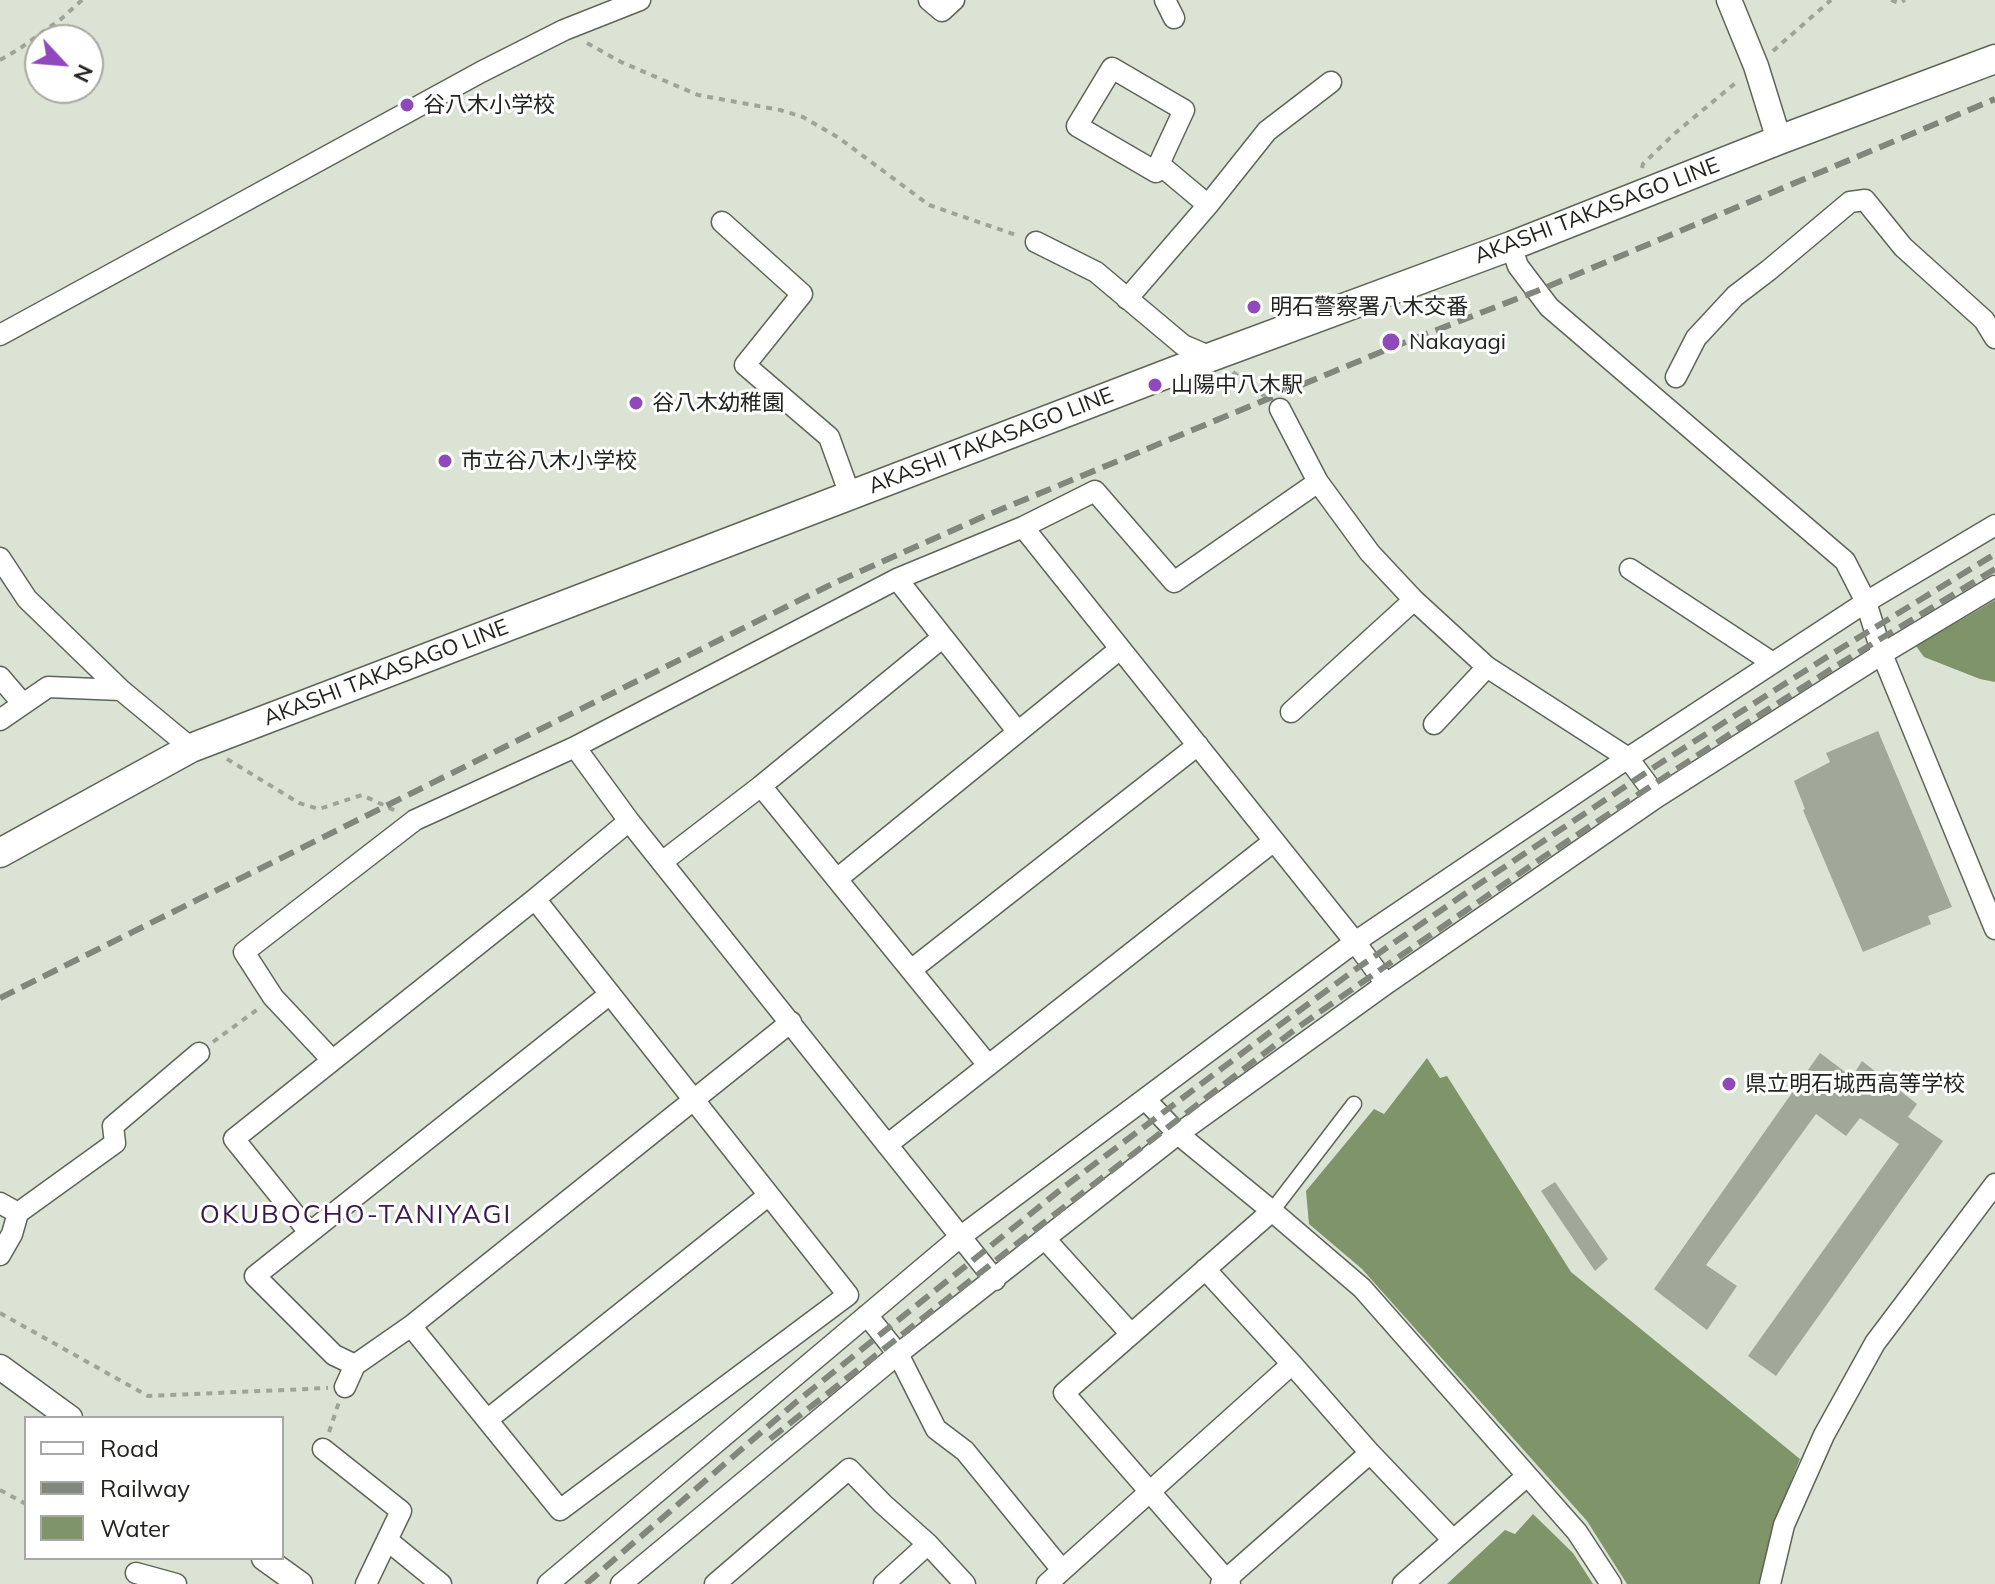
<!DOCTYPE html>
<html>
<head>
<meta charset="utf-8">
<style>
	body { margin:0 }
	#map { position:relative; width:1995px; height:1584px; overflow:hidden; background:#dbe4d4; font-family:Mulish,sans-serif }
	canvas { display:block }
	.legend { position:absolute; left:24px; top:1416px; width:260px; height:144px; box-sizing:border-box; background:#fff; border:2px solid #a7a8a5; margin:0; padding:10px 14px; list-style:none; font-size:24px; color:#22251f }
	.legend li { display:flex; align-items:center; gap:16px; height:40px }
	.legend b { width:40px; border:2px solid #a7a8a5 }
	.north { position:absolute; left:24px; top:24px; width:80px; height:80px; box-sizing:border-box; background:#fff; border:2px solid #a7a8a5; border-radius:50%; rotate:116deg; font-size:22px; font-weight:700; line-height:32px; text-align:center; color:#22251f }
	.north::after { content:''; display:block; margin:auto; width:28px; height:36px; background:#9049bc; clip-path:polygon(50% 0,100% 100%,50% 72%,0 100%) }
</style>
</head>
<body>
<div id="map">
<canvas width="1995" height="1584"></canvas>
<ul class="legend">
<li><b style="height:10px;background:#fff"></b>Road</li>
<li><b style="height:10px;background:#81877c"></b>Railway</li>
<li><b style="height:22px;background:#7f9469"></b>Water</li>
</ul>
<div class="north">N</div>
</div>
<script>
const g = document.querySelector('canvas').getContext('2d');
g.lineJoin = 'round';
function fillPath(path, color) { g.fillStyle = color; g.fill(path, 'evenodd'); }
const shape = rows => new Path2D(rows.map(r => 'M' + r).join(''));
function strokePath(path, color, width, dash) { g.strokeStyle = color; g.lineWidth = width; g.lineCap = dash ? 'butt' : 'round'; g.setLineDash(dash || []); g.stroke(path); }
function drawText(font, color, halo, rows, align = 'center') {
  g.font = font + ' Mulish,"Noto Sans JP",sans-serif'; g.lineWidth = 6; g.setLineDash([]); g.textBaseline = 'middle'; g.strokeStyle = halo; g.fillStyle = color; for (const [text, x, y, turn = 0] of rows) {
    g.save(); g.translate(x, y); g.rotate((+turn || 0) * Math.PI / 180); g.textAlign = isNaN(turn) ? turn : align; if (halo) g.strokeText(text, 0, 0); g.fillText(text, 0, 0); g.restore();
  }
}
fillPath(shape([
	[1995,600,1995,682,1980,679,1924,657,1916,646],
	[1427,1058,1440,1078,1447,1076,1571,1272,1800,1459,1775,1521,1760,1584,1627,1584,1587,1521,1362,1269,1309,1224,1306,1191,1374,1109,1384,1114],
	[1533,1514,1573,1553,1593,1584,1447,1584,1505,1530,1515,1534]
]), '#7f9469');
fillPath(shape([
	[1878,731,1952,907,1928,916,1931,924,1863,952,1803,810,1805,809,1794,781,1830,762,1826,753],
	[1820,1053,1852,1077,1862,1061,1917,1104,1908,1117,1943,1141,1776,1376,1748,1356,1899,1144,1860,1118,1846,1136,1816,1114,1706,1265,1737,1286,1707,1330,1654,1289],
	[1555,1182,1608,1259,1595,1271,1541,1191]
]), '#a0a899');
const pedestrian = shape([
	[1272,1211,1354,1104]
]);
const minor = shape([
	[929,0,942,11,954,0],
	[1165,0,1174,18],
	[1159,164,1184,110,1112,68,1077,126,1156,172,1159,164,1208,205],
	[722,222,802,294,745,365,829,437,850,495],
	[1036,242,1096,272,1183,345,1211,357],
	[1511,246,1518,266,1549,307,1845,561,1866,602,1882,654,1995,929],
	[1127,299,1208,205,1267,131,1331,82],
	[0,335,481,72,564,30,640,0],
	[1676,377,1696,338,1735,296,1769,270,1850,202,1865,200,1903,247,1984,320,1995,338],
	[1280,409,1318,482,1370,553,1414,600,1487,667,1628,758,1657,797],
	[1023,527,1355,942,1386,984],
	[0,558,27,599,121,690,191,748],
	[1630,569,1773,663],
	[897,579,1018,732],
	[0,677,23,704],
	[1291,712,1414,600],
	[0,720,48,687,121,690],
	[1434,724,1487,667],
	[575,747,629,821,995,1280],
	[761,786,988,1065],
	[662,862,761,786,943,637],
	[837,879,1120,649],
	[911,970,1198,745],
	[332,1060,273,997,244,952,415,820,575,747,897,579,1023,527,1095,491,1174,582,1318,482],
	[1145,1099,1178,1134,1272,1211,1362,1288,1577,1532,1611,1584],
	[887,1145,1274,841],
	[0,1203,18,1213],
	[309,1232,234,1139,535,899,629,821],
	[1046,1240,1131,1334],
	[0,1255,12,1234,18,1213,115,1143,113,1126,199,1053],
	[1205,1269,1292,1364,1370,1453,1453,1540],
	[867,1315,898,1354,936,1429,965,1451,1062,1570],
	[411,1326,560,1510,848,1295,535,899],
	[355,1365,334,1355,255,1276,610,994],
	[345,1387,355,1365,411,1326,791,1022],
	[487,1420,769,1195],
	[323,1449,401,1511,366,1584],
	[387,1540,441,1584],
	[136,1573,176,1584],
	[548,1584,960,1237,1355,942,1628,758,1866,602,1995,525],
	[621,1584,898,1354,1178,1134,1386,984,1657,797,1882,654,1995,586],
	[715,1584,849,1469,883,1504,928,1544,965,1584],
	[884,1584,928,1544],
	[1047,1584,1292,1364],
	[1221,1584,1370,1453],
	[1230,1584,1064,1393,1272,1211],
	[1403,1584,1527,1476],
	[1770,1584,1784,1525,1824,1435,1875,1343,1995,1184]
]);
const tertiary = shape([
	[1729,0,1756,66,1779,140],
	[0,1367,70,1418],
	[264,1558,300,1584]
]);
const secondary = shape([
	[0,853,191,748,1211,357,1511,246,1779,140,1995,59]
]);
strokePath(pedestrian, '#5e6558', 17);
strokePath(minor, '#5e6558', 23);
strokePath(tertiary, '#5e6558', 27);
strokePath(secondary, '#5e6558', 31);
strokePath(shape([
	[1891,0,1899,3,1905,0],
	[587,43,621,62,698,95,780,110,803,117,839,138,929,205,1019,236],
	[1773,51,1831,0],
	[0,60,19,49,61,19,82,0],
	[1642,168,1643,164,1674,134,1739,80],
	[1233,372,1267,398],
	[227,759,299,803,319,809,362,795,396,811],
	[213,1042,258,1009],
	[0,1313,148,1396,328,1388],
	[329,1432,339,1402],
	[0,1490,26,1504]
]), '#9ea598', 4, [6, 6]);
strokePath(pedestrian, '#fff', 14);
strokePath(minor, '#fff', 20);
strokePath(tertiary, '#fff', 24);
strokePath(secondary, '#fff', 28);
strokePath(shape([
	[0,998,832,584,985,516,1393,347,1537,291,1995,99],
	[770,1439,1033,1231,1297,1028,1364,981,1542,858,1739,728,1836,666,1995,569],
	[586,1584,795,1403,1064,1187,1277,1027,1356,969,1482,882,1662,762,1830,655,1995,554]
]), '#81877c', 6, [16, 8]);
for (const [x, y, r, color] of [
	[407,105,8,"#9049bc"],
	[1254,307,8,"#9049bc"],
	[1391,342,10,"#9049bc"],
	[1155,385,8,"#9049bc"],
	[636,403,8,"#9049bc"],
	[445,461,8,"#9049bc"],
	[1729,1084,8,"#9049bc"]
]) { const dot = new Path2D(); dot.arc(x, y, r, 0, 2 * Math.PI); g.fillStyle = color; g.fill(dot); strokePath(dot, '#fff', 3); }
drawText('22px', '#22251f', '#fff', [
	["谷八木小学校",423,105],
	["明石警察署八木交番",1270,307],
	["Nakayagi",1409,342],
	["山陽中八木駅",1171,385],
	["谷八木幼稚園",652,403],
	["市立谷八木小学校",461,461],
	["県立明石城西高等学校",1745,1084]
], 'left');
drawText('22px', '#22251f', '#fff', [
	["AKASHI TAKASAGO LINE",1597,211,-21],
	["AKASHI TAKASAGO LINE",991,441,-21],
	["AKASHI TAKASAGO LINE",386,673,-21]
]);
g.letterSpacing = '2px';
drawText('26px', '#3b1950', '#fff', [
	["OKUBOCHO-TANIYAGI",356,1215]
]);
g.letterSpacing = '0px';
</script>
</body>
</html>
